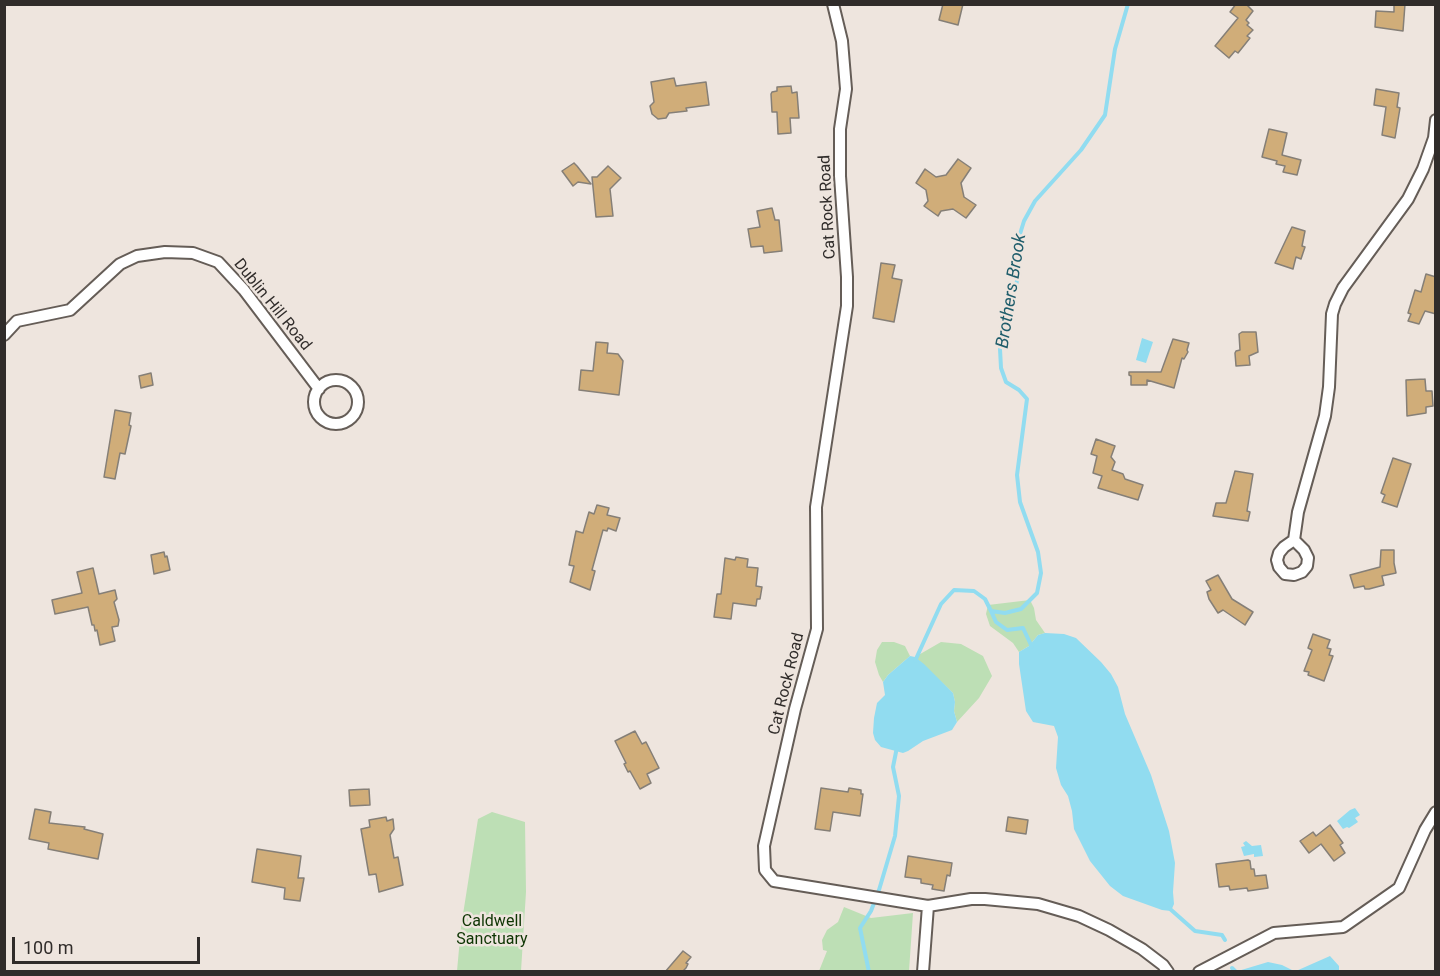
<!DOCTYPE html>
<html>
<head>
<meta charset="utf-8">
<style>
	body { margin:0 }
	#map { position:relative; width:1440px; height:976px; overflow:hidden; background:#eee5de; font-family:Roboto,sans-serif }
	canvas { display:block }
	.frame { position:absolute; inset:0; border:6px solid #302c2a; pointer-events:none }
	.scale { position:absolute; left:12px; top:937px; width:188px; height:27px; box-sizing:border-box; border:3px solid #302c2a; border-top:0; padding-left:8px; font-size:18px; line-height:21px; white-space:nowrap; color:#302c2a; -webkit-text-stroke:4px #eee5de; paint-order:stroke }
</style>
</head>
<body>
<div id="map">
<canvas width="1440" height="976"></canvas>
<div class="frame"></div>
<div class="scale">100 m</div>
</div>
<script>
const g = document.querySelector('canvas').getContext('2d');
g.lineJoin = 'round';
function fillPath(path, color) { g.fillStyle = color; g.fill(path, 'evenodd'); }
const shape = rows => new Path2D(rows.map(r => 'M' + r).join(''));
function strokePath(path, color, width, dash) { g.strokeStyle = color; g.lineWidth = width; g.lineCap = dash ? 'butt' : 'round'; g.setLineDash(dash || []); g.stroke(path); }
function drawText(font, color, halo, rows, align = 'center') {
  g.font = font + ' Roboto,sans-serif'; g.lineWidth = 5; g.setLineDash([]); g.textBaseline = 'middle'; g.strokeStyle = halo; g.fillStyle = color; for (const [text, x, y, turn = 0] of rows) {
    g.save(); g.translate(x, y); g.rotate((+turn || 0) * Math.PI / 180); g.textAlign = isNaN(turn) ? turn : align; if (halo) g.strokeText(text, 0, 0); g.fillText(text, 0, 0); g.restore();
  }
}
fillPath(shape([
	[1030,600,1034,608,1036,620,1045,633,1038,635,1029,646,1019,652,1013,643,990,626,986,614,988,605],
	[882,642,894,642,905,646,910,656,888,675,883,682,879,675,875,662,877,650],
	[941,642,961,644,983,656,992,676,979,698,957,722,954,711,955,702,953,693,915,657],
	[492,812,525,822,526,892,521,971,457,971,461,927,478,819],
	[844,907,871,918,913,913,909,971,819,971,827,951,823,950,822,940,827,930,838,922]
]), '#bddfb5');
fillPath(shape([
	[1142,338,1153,342,1146,363,1136,360],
	[1045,633,1064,634,1076,638,1101,662,1111,674,1118,687,1125,714,1151,775,1169,831,1175,863,1173,892,1174,904,1171,911,1162,910,1123,896,1110,886,1090,861,1074,829,1072,811,1068,796,1061,785,1056,768,1058,737,1054,726,1033,722,1026,711,1019,664,1019,652,1029,646,1038,635],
	[910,656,915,657,924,664,953,693,955,702,954,711,957,722,952,730,923,741,908,751,903,753,881,747,875,740,873,733,874,718,877,703,885,695,883,682,888,675],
	[1355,808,1360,815,1355,818,1358,822,1349,828,1347,827,1343,829,1337,821,1350,810],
	[1246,841,1252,846,1261,845,1263,856,1254,857,1254,854,1244,856,1241,847,1245,846,1243,843],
	[1330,956,1339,966,1339,971,1296,971],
	[1268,962,1282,965,1294,971,1238,971]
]), '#91dcf0');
strokePath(shape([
	[991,611,996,622,1007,630,1023,628,1032,647],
	[915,661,941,604,954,590,974,591,985,599,991,611,1005,613,1021,609,1037,593,1041,573,1038,552,1020,502,1017,475,1027,399,1019,390,1006,382,1001,368,1000,349,1017,281,1016,247,1024,221,1035,201,1081,150,1105,115,1115,49,1128,4],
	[1169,908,1195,931,1222,935,1225,940],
	[1232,968,1236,972],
	[869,972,860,928,871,911,879,890,895,836,899,796,893,767,897,747]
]), '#91dcf0', 4);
const building = shape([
	[943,4,963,4,958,25,939,20,943,4],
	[1236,4,1246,4,1253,11,1246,20,1249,23,1247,25,1253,30,1247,36,1250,38,1238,53,1235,51,1229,58,1215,46,1238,18,1230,12,1236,4],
	[1394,4,1405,4,1403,31,1375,27,1376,11,1394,12,1394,4],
	[674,78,676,86,706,82,709,105,686,108,687,111,669,113,666,118,658,119,652,114,650,106,654,102,651,82,674,78],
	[791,86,792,93,797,92,799,118,790,118,791,133,778,134,777,112,772,112,771,94,772,92,777,91,777,87,791,86],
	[1376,89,1399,93,1397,107,1400,108,1395,138,1382,135,1386,107,1374,105,1376,89],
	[1269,129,1287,133,1282,155,1301,160,1297,175,1283,172,1285,166,1276,164,1277,161,1262,157,1269,129],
	[958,159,971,168,961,183,964,197,976,205,966,218,953,209,941,211,938,216,924,206,928,201,926,190,916,183,925,169,936,177,946,175,958,159],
	[574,163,577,166,591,184,578,182,573,186,562,171,574,163],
	[608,166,621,178,610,189,613,216,596,217,592,177,597,177,608,166],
	[772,208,775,220,779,220,782,251,764,253,763,246,751,247,748,229,760,227,757,211,772,208],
	[1292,227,1305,231,1302,246,1305,247,1301,259,1296,257,1293,269,1275,263,1292,227],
	[881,263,895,265,892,278,902,280,894,322,873,318,881,263],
	[1426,274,1436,277,1436,314,1425,311,1419,324,1408,321,1411,314,1408,313,1415,290,1421,292,1426,274],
	[1242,332,1256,332,1258,352,1249,356,1250,365,1236,366,1235,353,1236,351,1240,350,1239,334,1242,332],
	[1173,339,1189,343,1187,350,1188,352,1184,359,1182,358,1174,388,1147,380,1147,385,1131,385,1131,376,1129,375,1129,372,1161,372,1173,339],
	[596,342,608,343,607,353,618,354,623,361,619,395,579,390,581,370,593,371,596,342],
	[151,373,153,385,141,388,139,376,151,373],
	[1425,379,1426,391,1432,391,1433,406,1426,407,1426,413,1407,416,1406,380,1425,379],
	[115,410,131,413,129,425,131,426,125,454,120,453,115,479,104,477,115,410],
	[1096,439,1115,446,1111,457,1115,462,1112,470,1123,474,1125,479,1143,485,1138,500,1098,488,1102,476,1093,473,1097,456,1091,454,1096,439],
	[1393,458,1411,464,1397,507,1382,502,1385,495,1381,493,1393,458],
	[1235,471,1253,474,1247,511,1250,512,1248,521,1213,516,1216,503,1226,503,1235,471],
	[597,505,609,508,607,515,620,518,616,531,608,528,607,531,603,530,592,570,595,571,590,590,570,582,574,566,569,565,576,531,583,533,589,512,594,514,597,505],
	[1381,550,1394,550,1394,563,1396,573,1382,576,1384,585,1369,589,1365,589,1364,586,1354,588,1350,575,1380,567,1381,550],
	[164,552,165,557,167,556,170,570,154,574,151,555,164,552],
	[736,557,748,559,747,567,758,568,756,586,762,587,760,599,757,599,756,606,733,603,731,619,714,617,717,594,721,594,725,558,735,560,736,557],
	[93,568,99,594,115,590,117,599,114,602,119,620,118,626,112,627,115,641,100,645,97,630,95,631,94,625,92,625,88,607,55,614,52,600,82,593,77,572,93,568],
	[1218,575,1232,599,1253,612,1245,625,1223,610,1218,613,1209,599,1207,592,1211,590,1206,581,1218,575],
	[1313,634,1330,640,1327,648,1331,649,1329,655,1333,656,1324,681,1308,675,1309,672,1304,671,1312,650,1308,648,1313,634],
	[635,731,642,744,646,742,659,768,647,774,651,783,640,789,630,771,628,772,624,764,626,763,615,741,635,731],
	[821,788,848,792,849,788,861,790,861,794,863,794,860,816,833,812,830,831,815,829,821,788],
	[369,789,370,805,350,806,349,790,369,789],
	[35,809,51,812,49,823,85,827,84,829,103,834,98,859,48,849,49,843,29,839,35,809],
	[386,817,387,821,393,819,394,829,390,835,394,858,398,857,403,885,379,892,376,874,369,875,361,829,370,827,369,820,386,817],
	[1008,817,1028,820,1026,834,1006,831,1008,817],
	[1330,825,1343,843,1340,845,1345,853,1334,861,1321,844,1309,853,1300,841,1313,832,1316,836,1330,825],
	[257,849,301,856,298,878,304,878,300,901,284,899,285,888,252,882,257,849],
	[908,856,952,863,950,876,947,875,944,891,932,889,933,885,921,883,921,879,905,877,908,856],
	[1248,860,1250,861,1251,869,1254,869,1255,876,1266,875,1268,888,1248,891,1247,888,1230,890,1229,886,1219,887,1216,864,1248,860],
	[683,951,691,957,686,963,688,964,686,968,682,972,665,972,683,951]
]);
fillPath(building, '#d0ad79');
strokePath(building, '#857f77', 1.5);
const minor = shape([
	[833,4,842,41,846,89,840,129,840,176,847,277,847,306,816,507,817,629,795,709,764,846,765,870,774,881,928,906,971,899,985,899,1038,904,1079,916,1109,930,1142,949,1163,965,1168,972],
	[4,335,17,321,70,310,120,264,137,256,165,252,193,253,218,262,244,290,319,389],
	'314 402a22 22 0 1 1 44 0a22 22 0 1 1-44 0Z',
	[1294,540,1304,550,1308,558,1307,566,1302,572,1294,575,1285,574,1279,567,1277,560,1279,553,1284,547,1294,540,1298,512,1325,416,1329,387,1332,314,1335,304,1343,288,1408,199,1423,169,1434,138,1436,120],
	[923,972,928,906],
	[1199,972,1274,933,1343,927,1399,888,1425,830,1436,812]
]);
strokePath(minor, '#655d57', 14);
strokePath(minor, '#fff', 10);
drawText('16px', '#302c2a', '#eee5de', [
	["Cat Rock Road",828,207,-93],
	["Dublin Hill Road",272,305,51],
	["Cat Rock Road",787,684,-76]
]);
drawText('16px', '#0e3503', '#eee5de', [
	["Caldwell",492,922],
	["Sanctuary",492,940]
]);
drawText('italic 18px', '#1f5d6b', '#eee5de', [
	["Brothers Brook",1012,291,-81]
]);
</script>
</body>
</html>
